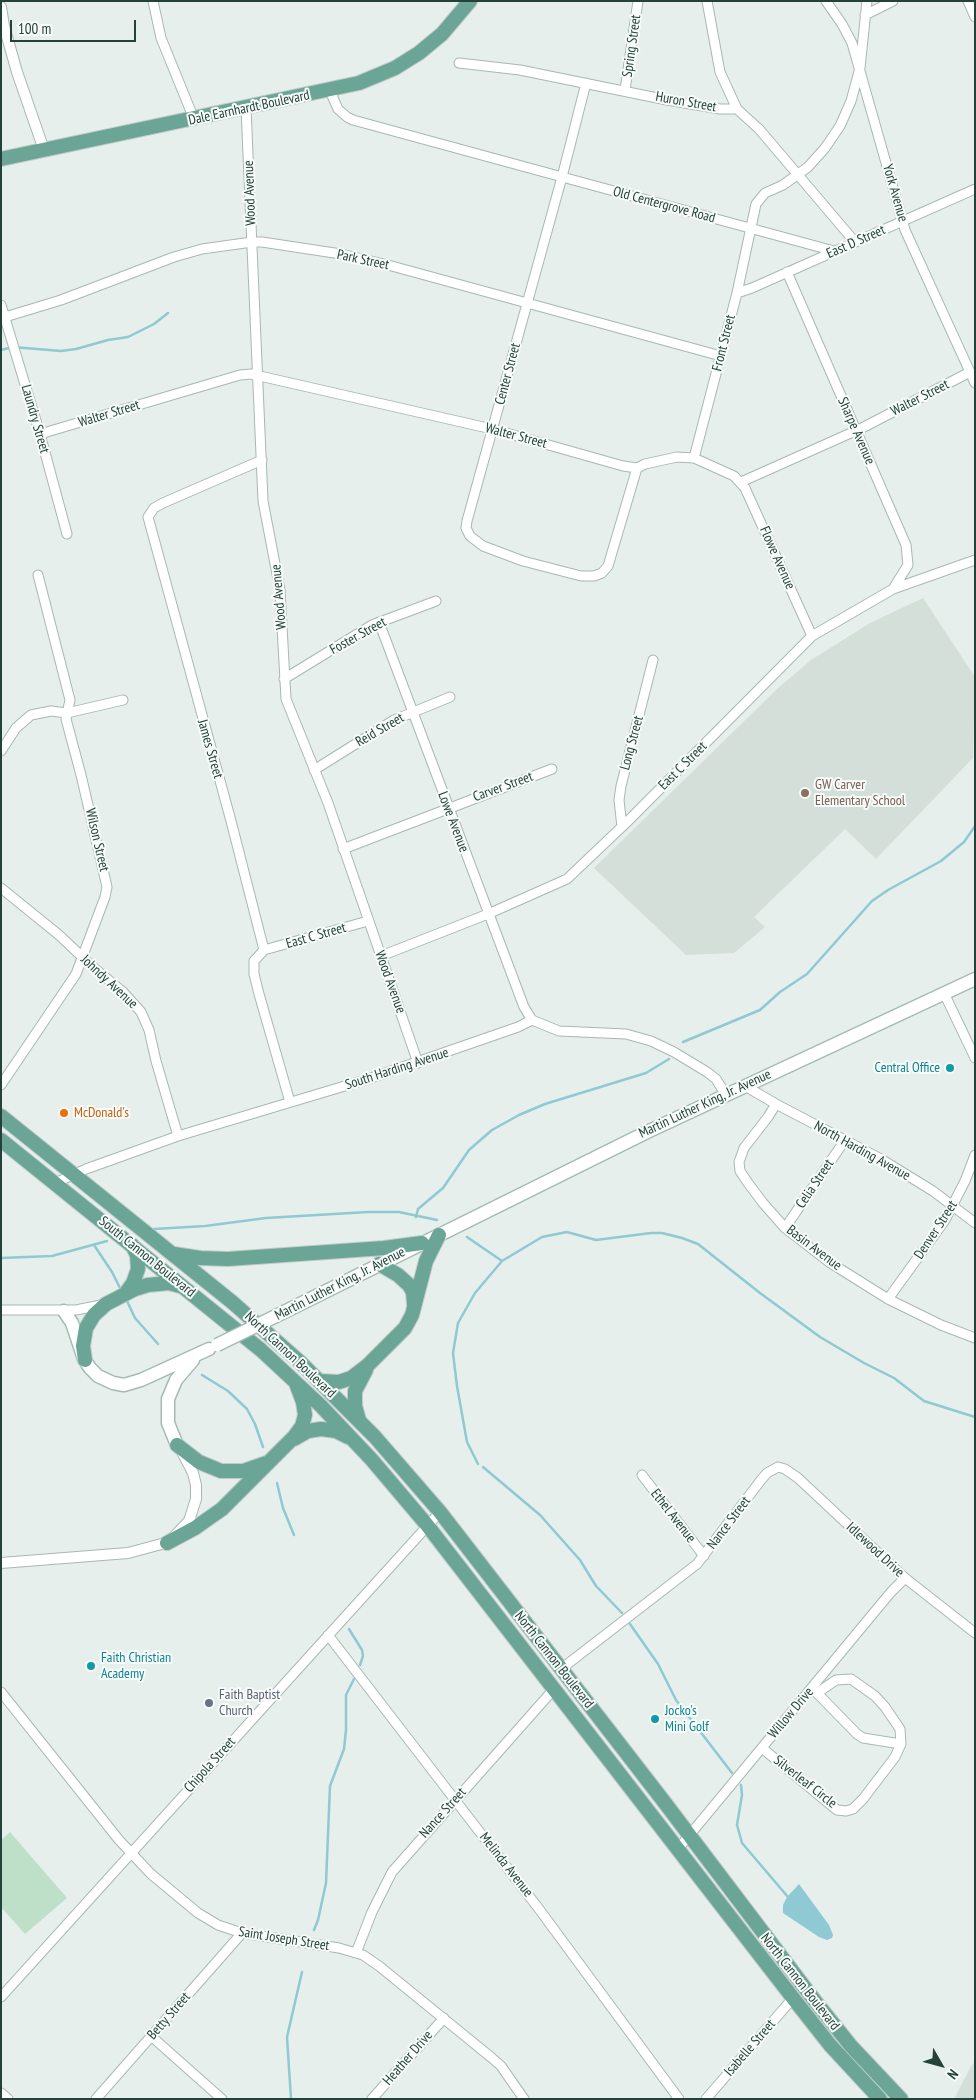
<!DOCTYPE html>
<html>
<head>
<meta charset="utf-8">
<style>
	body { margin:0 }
	#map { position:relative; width:976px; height:2100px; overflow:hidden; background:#e6efeb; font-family:"PT Sans Narrow",sans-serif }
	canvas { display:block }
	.frame { position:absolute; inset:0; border:2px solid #24423a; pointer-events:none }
	.north { position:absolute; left:916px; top:2040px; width:50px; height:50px; -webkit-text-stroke:4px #f7fbf9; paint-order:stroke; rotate:128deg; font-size:14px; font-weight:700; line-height:20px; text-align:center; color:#24423a }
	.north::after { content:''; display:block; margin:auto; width:18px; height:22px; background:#24423a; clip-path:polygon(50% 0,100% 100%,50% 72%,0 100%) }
	.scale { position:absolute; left:10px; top:20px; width:126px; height:22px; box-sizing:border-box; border:2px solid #24423a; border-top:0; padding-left:6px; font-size:15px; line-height:18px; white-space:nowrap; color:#24423a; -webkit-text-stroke:4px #f7fbf9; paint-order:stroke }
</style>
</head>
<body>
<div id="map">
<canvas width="976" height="2100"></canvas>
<div class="frame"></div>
<div class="north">N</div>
<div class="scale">100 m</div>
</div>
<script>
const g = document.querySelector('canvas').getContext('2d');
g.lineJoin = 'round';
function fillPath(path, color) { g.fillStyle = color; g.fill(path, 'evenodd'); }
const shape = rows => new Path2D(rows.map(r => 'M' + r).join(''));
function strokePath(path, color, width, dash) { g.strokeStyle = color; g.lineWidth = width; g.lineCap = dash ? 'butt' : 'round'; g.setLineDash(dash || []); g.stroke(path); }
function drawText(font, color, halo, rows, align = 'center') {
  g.font = font + ' "PT Sans Narrow",sans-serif'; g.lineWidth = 4; g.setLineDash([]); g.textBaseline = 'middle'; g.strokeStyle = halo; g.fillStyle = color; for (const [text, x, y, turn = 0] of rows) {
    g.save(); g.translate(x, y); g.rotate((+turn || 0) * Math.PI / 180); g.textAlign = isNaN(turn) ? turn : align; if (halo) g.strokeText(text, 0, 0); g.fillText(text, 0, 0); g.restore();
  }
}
fillPath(shape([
	[923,598,975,677,973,758,876,859,845,829,754,917,765,927,734,953,686,955,594,868,778,688,811,660,870,623],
	[975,2061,975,2099,954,2099,970,2068]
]), '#d4dfda');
fillPath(shape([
	[10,1832,67,1898,25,1934,1,1907,1,1840]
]), '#bfe0c8');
fillPath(shape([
	[799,1884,829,1925,833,1935,832,1938,827,1940,819,1937,783,1913,783,1905,787,1897]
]), '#8ec9d4');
strokePath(shape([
	[1,350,13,347,61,351,76,349,108,340,128,337,154,324,168,313],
	[683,1042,760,1010,780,992,807,974,872,901,888,890,941,861,964,842,975,826],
	[416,1217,418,1209,443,1188,469,1150,492,1130,519,1115,545,1104,646,1073,669,1059],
	[154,1229,205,1226,266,1218,368,1212,399,1212,437,1220],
	[467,1237,502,1261],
	[94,1245,112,1272,120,1288],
	[1,1258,52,1256,107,1241],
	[127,1301,135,1318,158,1344],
	[202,1375,228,1391,247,1409,255,1424,263,1447],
	[478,1464,467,1442,457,1386,453,1353,458,1323,475,1293,502,1261,542,1237,567,1232,596,1240,651,1233,662,1233,682,1238,698,1244,760,1293,820,1337,864,1363,894,1378,924,1401,975,1417],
	[483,1467,540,1515,580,1560,596,1586,622,1613],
	[277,1483,283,1508,294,1535],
	[630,1624,658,1664,676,1700,732,1773],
	[349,1629,362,1650,363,1656,360,1665],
	[741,1785,742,1795,737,1825,742,1843,788,1897],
	[314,1930,318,1920,326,1883,330,1786,344,1749,346,1730,346,1695,354,1679],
	[291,2099,287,2037,302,1972]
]), '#8ec9d4', 2.5);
const minor = shape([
	[153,1,161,38,194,119],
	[707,1,720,72,737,109],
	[826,1,842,24,852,43,905,230,975,383],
	[968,1,975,17],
	[865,15,893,1],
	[459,63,520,70,667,100,720,109,737,109,759,129,855,242],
	[586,83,562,177,467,521,466,528,470,536,483,546,523,561,581,576,594,576,602,573,608,566,637,468],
	[625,90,638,1],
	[330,91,338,109,347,117,353,120,834,251],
	[246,108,263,501,280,590,286,699,328,803,418,1063],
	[787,272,906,545,908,565,893,589],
	[737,293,752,288,975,189],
	[1,305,40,434,67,534],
	[5,317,61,300,174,257,202,249,252,242,262,242,341,254,388,265,721,356],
	[40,434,240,375,251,374,492,429,623,466,637,468,645,464,677,457,694,458,734,476,745,488,812,636],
	[694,458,737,293,756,204,765,193,783,185,808,167,825,148,840,126,851,101,860,68,867,1],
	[262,460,163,503,154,508,148,517,231,821,264,950],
	[741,482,862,428,970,372],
	[379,622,524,1007,532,1020],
	[284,679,372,625,436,601],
	[1,751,16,728,31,715,51,711,67,713,123,700],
	[314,770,394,720,450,697],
	[622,827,619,800,621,786,653,660],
	[343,849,552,769],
	[1,888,59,935,94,968,123,992,141,1012,149,1030,156,1061,178,1136],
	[381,956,488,914,567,879,627,822,812,636,893,589,975,560],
	[944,993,975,1058],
	[1,1085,76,974,105,897,107,887,81,775,66,719,70,700,38,575],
	[745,1086,776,1104,881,1159,933,1191,975,1223],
	[290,1102,259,994,254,974,254,961,264,950,368,921],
	[776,1104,768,1117,744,1148,739,1162,740,1171,748,1183,763,1203,785,1228,829,1262,888,1299,941,1325,975,1338],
	[55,1183,86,1169,178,1136,368,1079,518,1027,532,1020,559,1031,626,1034,651,1041,674,1052,707,1072,716,1079,726,1095],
	[785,1228,845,1140],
	[888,1299,945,1220,965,1181,975,1155],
	[1,1310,76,1310,101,1305],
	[642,1475,704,1556],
	[328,1635,539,1909,679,2099],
	[561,1669,697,1564,761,1480,767,1473,778,1467,785,1469,798,1478,905,1578,975,1633],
	[814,1690,857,1734,863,1738,901,1744],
	[1,1692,119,1840,151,1874,198,1913,218,1925,242,1933,339,1948,363,1955,379,1966,492,2058,501,2066,524,2099],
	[762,1748,837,1810,846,1811,853,1809,863,1799,895,1757,901,1744,900,1729,885,1707,875,1696,851,1679,836,1680,817,1693],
	[678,1849,891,1592,905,1578],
	[356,1953,372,1912,392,1872,554,1689],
	[1,1997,440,1512],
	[151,2036,222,2099],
	[1,2093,8,2099],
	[96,2099,242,1933],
	[372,2099,444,2018],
	[706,2099,793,1998]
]);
const tertiary = shape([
	[1,7,4,26,17,72,44,150],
	[1,1563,128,1553,169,1542,189,1521,196,1499,196,1485,193,1473,181,1450]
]);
const secondary = shape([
	[64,1311,72,1323,84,1359,90,1368,98,1376,113,1383,124,1385,141,1380,209,1349],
	[276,1316,647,1132,975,979],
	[177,1445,168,1423,168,1399,176,1380,193,1360]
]);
const primary = shape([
	[1,159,359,83,395,68,419,53,442,34,470,1],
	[1,1116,232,1302,300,1362,375,1437,440,1512,665,1803,815,2001,851,2046,901,2099],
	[1,1140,261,1350,321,1406,372,1460,427,1525,793,1998,830,2045,880,2099],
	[174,1254,200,1258,228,1259,384,1248,422,1243],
	[379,1264,398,1275,409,1285,413,1292,414,1304],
	[125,1294,133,1283,138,1269,137,1255,132,1245],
	[85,1360,83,1346,86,1328,94,1315,106,1304,135,1289,148,1285,169,1283,180,1286],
	[320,1381,339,1382,351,1378,368,1365,405,1328,412,1315,426,1261,439,1235],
	[359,1420,355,1406,355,1391,366,1370],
	[294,1439,308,1431,321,1429,336,1431,348,1437],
	[177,1445,199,1462,221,1471,243,1471,266,1463],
	[167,1543,195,1528,222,1509,294,1437,302,1426,305,1415,303,1402,297,1386]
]);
strokePath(minor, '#a8b8b2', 11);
strokePath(tertiary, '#a8b8b2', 12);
strokePath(secondary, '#a4bbb3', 15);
strokePath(primary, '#c2cac8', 16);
strokePath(minor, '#fff', 9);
strokePath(tertiary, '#fff', 10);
strokePath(secondary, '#fff', 12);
strokePath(primary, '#6aa596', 14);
const secondaryBridge = shape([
	[217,1345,276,1316]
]);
strokePath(secondaryBridge, '#a4bbb3', 15, []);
strokePath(secondaryBridge, '#fff', 12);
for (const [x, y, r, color] of [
	[805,793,5,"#8d6e63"],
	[950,1068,5,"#0f9aa8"],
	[64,1113,5,"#e8710a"],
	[91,1666,5,"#0f9aa8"],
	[209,1703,5,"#6b7280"],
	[655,1719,5,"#0f9aa8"]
]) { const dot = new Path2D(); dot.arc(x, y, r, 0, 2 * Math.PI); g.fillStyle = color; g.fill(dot); strokePath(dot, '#f7fbf9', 2); }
drawText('14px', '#24423a', '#f7fbf9', [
	["Spring Street",632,46,-82],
	["Huron Street",686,102,10],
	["Dale Earnhardt Boulevard",249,108,-12],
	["Wood Avenue",250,193,-92],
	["York Avenue",895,193,74],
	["Old Centergrove Road",664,205,15],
	["East D Street",856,242,-24],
	["Park Street",363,260,12],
	["Front Street",724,343,-76],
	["Center Street",508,374,-75],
	["Walter Street",920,398,-27],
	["Walter Street",109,414,-17],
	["Laundry Street",35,419,74],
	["Sharpe Avenue",856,431,66],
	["Walter Street",516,436,15],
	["Flowe Avenue",777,558,66],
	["Wood Avenue",279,597,-95],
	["Foster Street",358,636,-29],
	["Reid Street",380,730,-30],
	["Long Street",632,743,-75],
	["James Street",210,749,74],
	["East C Street",683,766,-45],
	["Carver Street",503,787,-20],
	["Lowe Avenue",453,822,69],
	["Wilson Street",97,840,77],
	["East C Street",316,936,-16],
	["Johndy Avenue",109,982,43],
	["Wood Avenue",390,982,70],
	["South Harding Avenue",397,1069,-18],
	["Martin Luther King, Jr. Avenue",705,1104,-25],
	["North Harding Avenue",862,1151,29],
	["Celia Street",815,1184,-56],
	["Denver Street",936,1230,-57],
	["Basin Avenue",814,1248,37],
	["South Cannon Boulevard",147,1257,39],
	["Martin Luther King, Jr. Avenue",340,1284,-27],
	["North Cannon Boulevard",290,1355,43],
	["Ethel Avenue",673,1516,52],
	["Nance Street",729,1523,-53],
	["Idlewood Drive",875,1550,43],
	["North Cannon Boulevard",554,1660,52],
	["Willow Drive",791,1713,-50],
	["Chipola Street",210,1765,-48],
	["Silverleaf Circle",805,1782,38],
	["Nance Street",443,1813,-48],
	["Melinda Avenue",506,1865,52],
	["Saint Joseph Street",284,1939,9],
	["North Cannon Boulevard",800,1982,52],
	["Betty Street",169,2016,-49],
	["Isabelle Street",750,2048,-49],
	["Heather Drive",408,2058,-49]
]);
drawText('14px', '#785e54', '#f7fbf9', [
	["GW Carver",815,785],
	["Elementary School",815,801]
], 'left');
drawText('14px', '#0d838f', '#f7fbf9', [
	["Central Office",940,1068,"right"],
	["Faith Christian",101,1658],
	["Academy",101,1674],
	["Jocko's",665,1711],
	["Mini Golf",665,1727]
], 'left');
drawText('14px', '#c56008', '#f7fbf9', [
	["McDonald's",74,1113]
], 'left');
drawText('14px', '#5b616d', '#f7fbf9', [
	["Faith Baptist",219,1695],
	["Church",219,1711]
], 'left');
</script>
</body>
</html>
